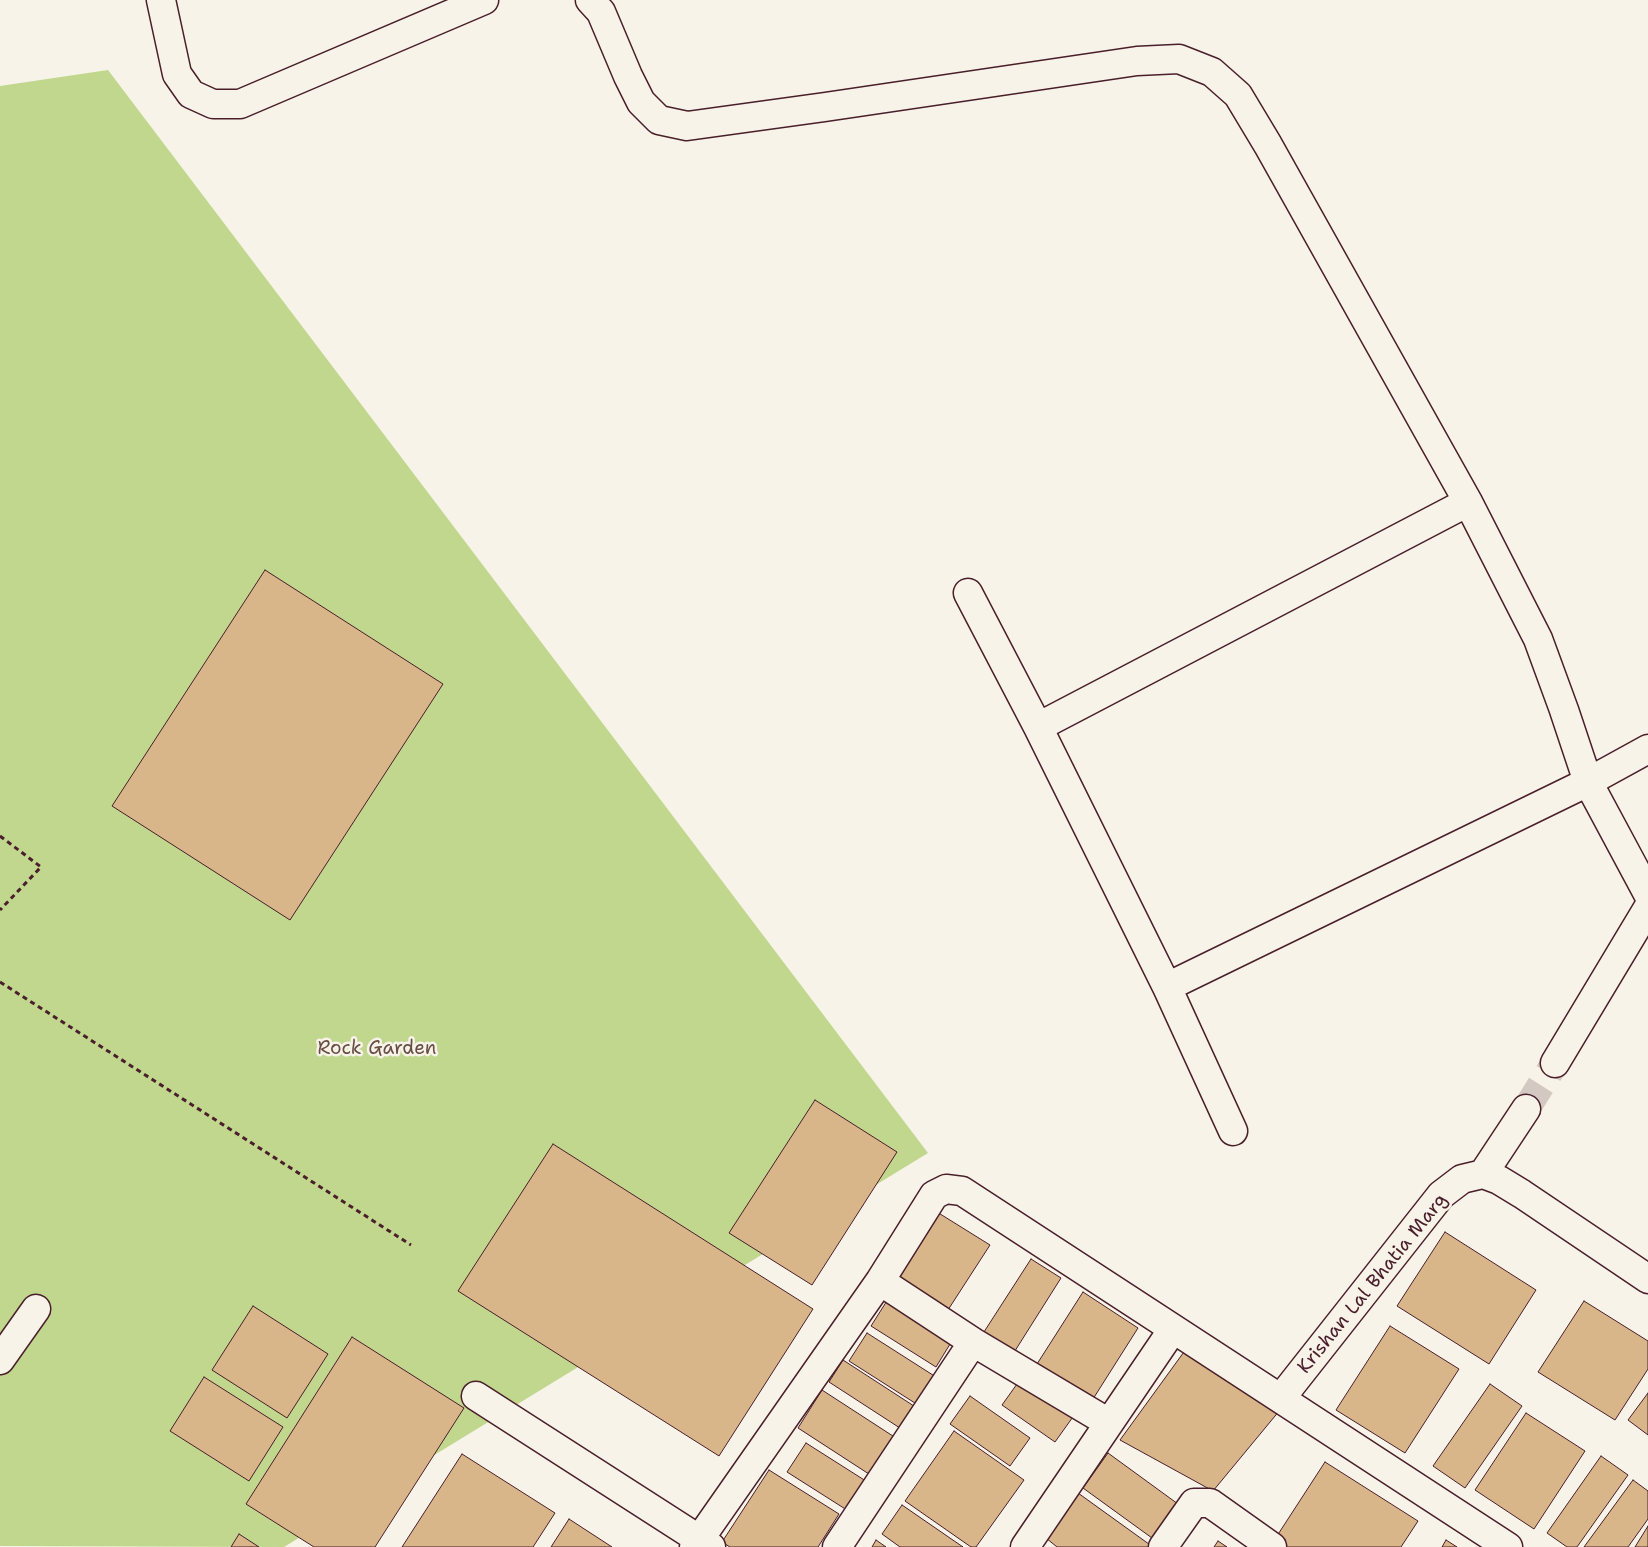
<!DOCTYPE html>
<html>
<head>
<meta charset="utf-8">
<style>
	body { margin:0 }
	canvas { display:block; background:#f7f3e8 }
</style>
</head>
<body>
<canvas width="1648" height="1547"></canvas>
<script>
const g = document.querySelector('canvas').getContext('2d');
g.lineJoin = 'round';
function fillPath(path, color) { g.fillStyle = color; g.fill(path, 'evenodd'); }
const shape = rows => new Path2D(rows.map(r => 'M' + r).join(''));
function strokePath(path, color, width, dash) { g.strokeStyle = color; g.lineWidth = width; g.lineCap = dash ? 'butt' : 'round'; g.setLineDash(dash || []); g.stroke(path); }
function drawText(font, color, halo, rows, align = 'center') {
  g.font = font + ' "Shantell Sans",sans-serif'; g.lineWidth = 5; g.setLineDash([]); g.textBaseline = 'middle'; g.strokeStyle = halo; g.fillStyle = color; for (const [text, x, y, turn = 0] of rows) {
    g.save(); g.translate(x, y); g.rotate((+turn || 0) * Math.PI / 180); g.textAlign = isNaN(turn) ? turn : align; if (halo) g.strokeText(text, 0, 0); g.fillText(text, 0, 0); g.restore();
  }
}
fillPath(shape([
	[108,70,928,1153,284,1547,0,1546,0,86]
]), '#c0d78d');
const building = shape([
	[265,570,443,684,290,920,112,806,265,570],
	[815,1100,897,1152,812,1285,729,1233,815,1100],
	[553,1144,813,1309,719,1456,458,1291,553,1144],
	[937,1212,990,1245,946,1313,894,1280,937,1212],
	[1445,1232,1536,1290,1489,1364,1397,1306,1445,1232],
	[1031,1259,1061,1278,1013,1354,982,1335,1031,1259],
	[1083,1292,1138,1328,1093,1399,1037,1364,1083,1292],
	[890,1296,955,1336,936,1367,871,1326,890,1296],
	[1584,1301,1648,1341,1648,1369,1615,1420,1538,1372,1584,1301],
	[253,1306,328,1354,287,1418,212,1370,253,1306],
	[1390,1326,1459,1369,1405,1453,1336,1410,1390,1326],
	[867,1333,936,1377,918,1405,849,1361,867,1333],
	[352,1337,464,1408,375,1547,314,1547,246,1504,352,1337],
	[1189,1345,1280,1410,1213,1491,1120,1440,1189,1345],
	[843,1360,917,1408,903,1430,829,1382,843,1360],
	[204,1377,283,1427,249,1481,170,1431,204,1377],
	[1022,1377,1075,1414,1055,1442,1002,1405,1022,1377],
	[1490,1384,1522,1406,1465,1488,1433,1466,1490,1384],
	[822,1390,896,1438,872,1476,798,1428,822,1390],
	[1648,1393,1648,1435,1628,1420,1648,1393],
	[970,1396,1030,1438,1010,1466,950,1424,970,1396],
	[1526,1413,1585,1451,1534,1529,1475,1490,1526,1413],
	[954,1431,1024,1480,976,1547,971,1547,905,1501,954,1431],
	[806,1443,869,1483,850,1512,787,1472,806,1443],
	[1108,1453,1178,1504,1152,1538,1083,1488,1108,1453],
	[462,1454,555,1513,533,1547,402,1547,462,1454],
	[1601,1456,1628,1475,1577,1547,1567,1547,1547,1533,1601,1456],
	[1325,1462,1418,1521,1401,1547,1287,1547,1275,1539,1325,1462],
	[769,1470,839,1514,818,1547,730,1547,722,1542,769,1470],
	[1633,1480,1648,1491,1648,1519,1628,1547,1584,1547,1633,1480],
	[1078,1493,1153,1547,1057,1547,1046,1538,1078,1493],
	[902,1505,963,1547,900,1547,882,1534,902,1505],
	[569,1519,612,1547,551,1547,569,1519],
	[1648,1526,1648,1547,1635,1547,1648,1526],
	[239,1534,259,1547,231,1547,239,1534],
	[876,1540,886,1547,872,1547,876,1540],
	[1446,1540,1457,1547,1442,1547,1446,1540],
	[1218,1541,1227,1547,1214,1547,1218,1541]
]);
fillPath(building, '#d8b68a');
strokePath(building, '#4a1f2b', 1);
strokePath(shape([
	[1526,1109,1555,1063]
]), '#d4c9c2', 28, [28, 14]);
const minor = shape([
	[161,0,177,74,191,94,213,104,240,104,484,0],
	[590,0,601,12,628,76,641,102,659,120,687,126,825,107,1137,61,1179,59,1212,72,1238,95,1268,145,1468,502,1538,639,1564,710,1588,782,1648,894],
	[968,593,1038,727,1167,987,1233,1131],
	[1038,727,1468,502],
	[1167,987,1588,782,1648,749],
	[1555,1063,1648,908],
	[1483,1174,1526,1109],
	[880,1281,973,1342,1109,1423],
	[0,1360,36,1309],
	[476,1396,711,1547],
	[1281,1398,1441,1195,1462,1179,1483,1174,1499,1180,1522,1194,1648,1279],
	[694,1547,880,1281,934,1195,946,1189,962,1191,1508,1547],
	[837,1547,973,1342],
	[1025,1547,1173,1329],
	[1163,1547,1194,1503,1210,1503,1272,1547]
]);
strokePath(minor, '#4a1f2b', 31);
strokePath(shape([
	[0,836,41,867,0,910],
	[0,982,411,1245]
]), '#4a1f2b', 3, [5, 4]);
strokePath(minor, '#f7f3e8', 28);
drawText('19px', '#684d44', '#f7f3e8', [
	["Rock Garden",377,1049]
]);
drawText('19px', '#4a1f2b', '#f7f3e8', [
	["Krishan Lal Bhatia Marg",1373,1284,-51]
]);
</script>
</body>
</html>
